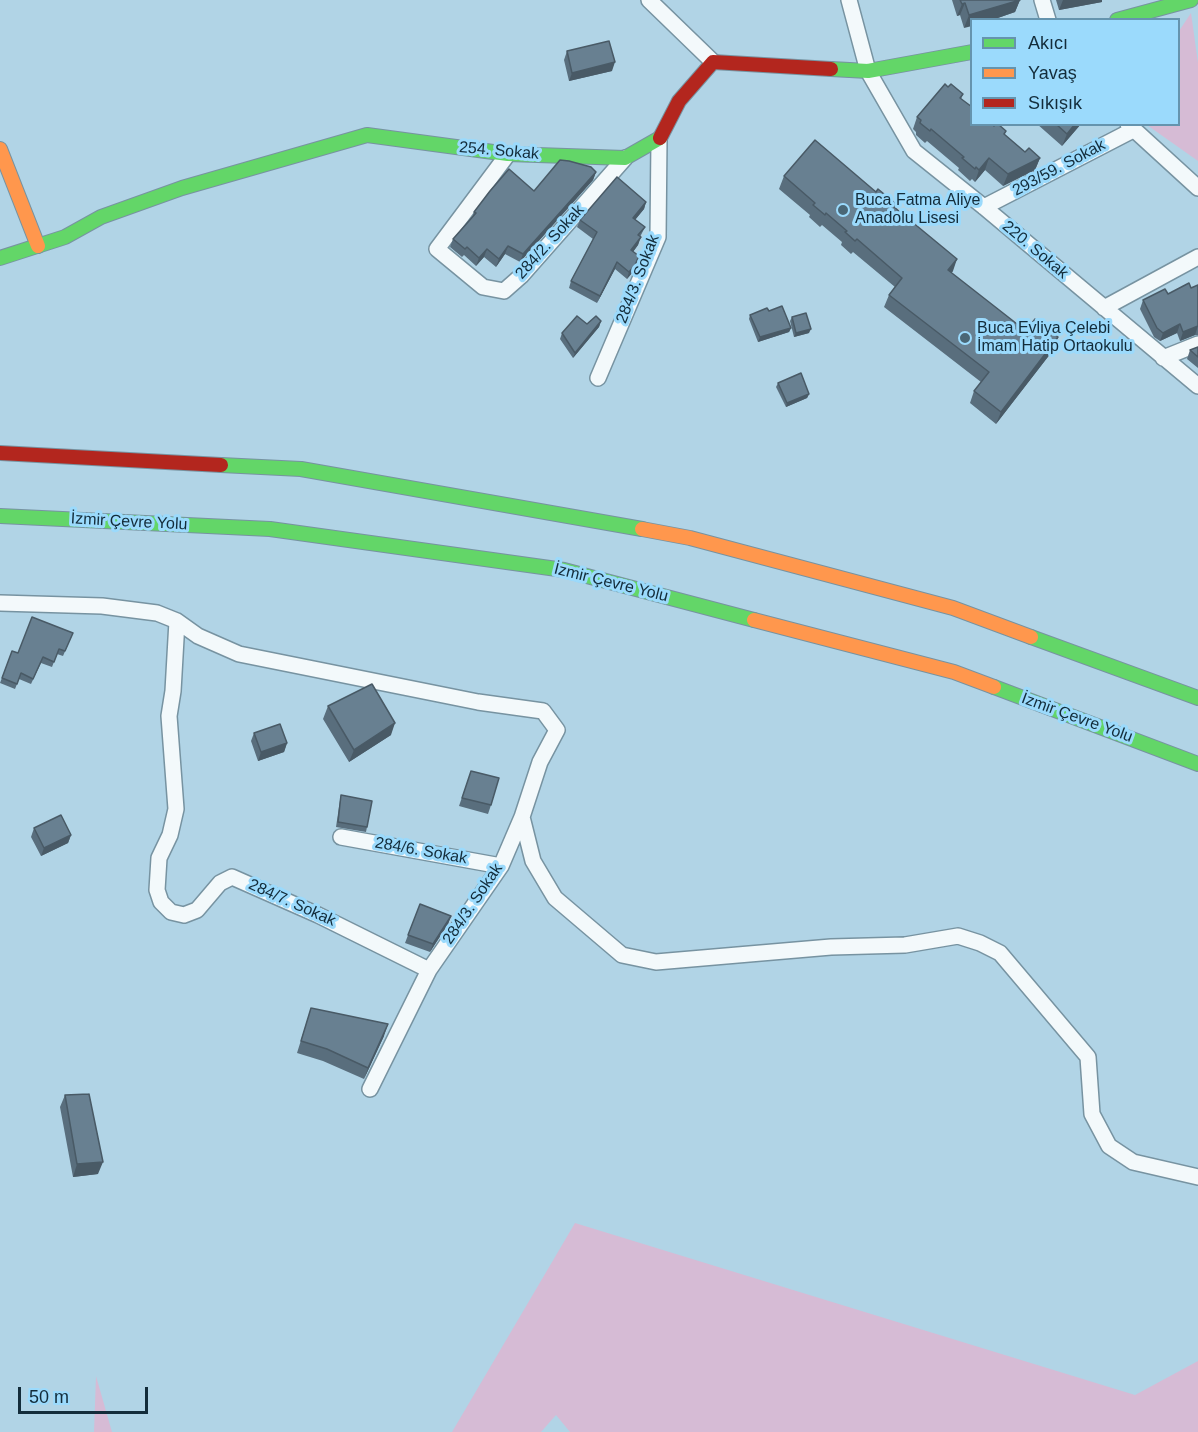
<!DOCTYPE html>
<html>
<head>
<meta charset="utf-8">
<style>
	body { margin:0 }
	#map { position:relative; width:1198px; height:1432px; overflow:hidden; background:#b1d4e6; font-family:Arial,sans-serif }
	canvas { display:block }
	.legend { position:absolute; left:970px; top:18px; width:210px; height:108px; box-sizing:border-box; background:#9bdafc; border:2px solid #6594ae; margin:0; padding:8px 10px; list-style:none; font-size:18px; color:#132c3a }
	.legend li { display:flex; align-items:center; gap:12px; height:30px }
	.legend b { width:30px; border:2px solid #6594ae }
	.scale { position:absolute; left:18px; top:1387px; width:130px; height:27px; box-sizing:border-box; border:3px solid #132c3a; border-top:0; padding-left:8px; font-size:18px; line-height:21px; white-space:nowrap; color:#132c3a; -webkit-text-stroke:4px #9bdafc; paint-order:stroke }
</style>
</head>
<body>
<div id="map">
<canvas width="1198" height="1432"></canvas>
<ul class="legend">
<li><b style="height:8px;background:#63d668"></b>Akıcı</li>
<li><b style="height:8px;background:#ff974d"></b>Yavaş</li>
<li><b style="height:8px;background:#b3261e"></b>Sıkışık</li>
</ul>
<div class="scale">50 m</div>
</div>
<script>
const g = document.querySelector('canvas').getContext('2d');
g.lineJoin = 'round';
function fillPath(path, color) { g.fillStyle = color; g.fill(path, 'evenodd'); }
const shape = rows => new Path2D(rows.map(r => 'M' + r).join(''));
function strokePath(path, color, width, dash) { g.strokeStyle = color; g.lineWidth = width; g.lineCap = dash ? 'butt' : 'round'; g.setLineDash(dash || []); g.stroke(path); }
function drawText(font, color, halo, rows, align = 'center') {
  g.font = font + ' Arial,sans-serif'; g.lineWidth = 6; g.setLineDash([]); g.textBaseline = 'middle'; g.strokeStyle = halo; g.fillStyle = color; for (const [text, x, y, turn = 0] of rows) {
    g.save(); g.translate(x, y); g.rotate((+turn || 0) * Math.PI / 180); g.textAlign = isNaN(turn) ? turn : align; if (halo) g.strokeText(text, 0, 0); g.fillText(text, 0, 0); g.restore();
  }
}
fillPath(shape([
	[1191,13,1198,63,1198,161,1147,125,1178,124,1179,31],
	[575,1223,1135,1395,1198,1361,1198,1432,570,1432,556,1415,541,1432,452,1432],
	[96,1376,112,1432,94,1432]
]), '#d6bbd5');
const street = shape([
	[649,0,713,62],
	[849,0,868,71,914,151,984,207,1198,386],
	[1042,0,1048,20],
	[1128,124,1198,188],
	[508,154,437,249,483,287,504,291,521,276,625,158],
	[984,207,1133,130],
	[1104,308,1198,257],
	[1163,358,1198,344],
	[598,378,658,237,659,140],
	[0,603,102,606,157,613,177,621,198,636,239,654,478,702,543,711,557,730,540,762,522,817,501,866,429,970,370,1089],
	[177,621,173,691,169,716,176,809,170,835,159,858,157,890,161,902,171,912,184,915,197,910,220,883,232,877,318,915,429,970],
	[522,817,533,861,555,898,622,955,656,962,831,947,905,945,958,936,980,943,1000,953,1088,1057,1092,1114,1109,1146,1133,1162,1198,1177],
	[341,837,501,866]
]);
const fast = shape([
	[1117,20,1191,0],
	[831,69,868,71,972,52],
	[0,258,65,237,101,217,182,188,367,135,508,154,625,158,660,138],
	[221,465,301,469,642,529],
	[0,516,270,529,564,570,754,620],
	[1031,637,1198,698],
	[994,687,1198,764]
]);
const slow = shape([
	[0,149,38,246],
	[642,529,690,538,953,608,1031,637],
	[754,620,954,672,994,687]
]);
const jam = shape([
	[660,138,679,101,713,62,831,69],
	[0,453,221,465]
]);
strokePath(street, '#7793a1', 18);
strokePath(fast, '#7793a1', 16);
strokePath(slow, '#7793a1', 16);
strokePath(jam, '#7793a1', 16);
strokePath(street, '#f3f9fb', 15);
strokePath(fast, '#63d668', 14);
strokePath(slow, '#ff974d', 14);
strokePath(jam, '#b3261e', 14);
fillPath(shape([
	[952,0,1020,0,1015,12,992,20,972,20,964,28,960,15,957,16],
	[1056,0,1102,0,1102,2,1059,10],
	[567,51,612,71,569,81,564,60],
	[948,87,963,94,961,99,1025,152,1040,158,1035,170,1003,186,985,170,975,182,972,179,970,181,958,170,959,168,927,141,925,143,916,135,916,132,913,129,917,117],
	[1037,124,1081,124,1062,146],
	[596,172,593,180,520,262,505,254,496,267,484,257,476,266,464,255,462,257,450,247,453,239,472,218,474,212],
	[784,176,895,208,953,271,951,273,1026,331,1058,337,1054,349,996,424,970,403,974,391,981,382,884,307,889,295,895,287,853,252,851,254,841,245,842,242,822,225,820,227,809,217,810,215,779,189],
	[646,202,644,209,635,220,645,227,640,237,638,245,633,252,632,273,627,279,615,269,597,303,569,288,571,281,593,239,577,227,580,220],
	[1198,285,1198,335,1195,335,1180,341,1177,333,1160,341,1154,337,1140,309,1143,300,1191,288],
	[769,311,791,328,789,332,758,342,749,319,750,315],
	[792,317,809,333,794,337,790,321],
	[601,321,599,327,573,358,560,339,562,333,587,324],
	[1198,347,1198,368,1187,359,1190,350],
	[778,383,809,394,807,398,786,407,776,387],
	[73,633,63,656,57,654,52,667,41,663,31,684,19,679,15,689,0,683,12,651,18,653],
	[328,706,391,735,349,762,323,719],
	[254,733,287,743,284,752,258,761,251,741],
	[471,771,491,805,488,814,459,806],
	[341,795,367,827,366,832,336,827,340,800],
	[34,828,71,835,68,843,41,856,31,837],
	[420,904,451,916,448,924,430,952,405,943],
	[311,1008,384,1036,364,1079,323,1061,297,1053],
	[65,1095,98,1174,73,1177,60,1107]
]), '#596e7d');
fillPath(shape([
	[1020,0,1015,12,992,20,972,20,972,26,964,28,969,15],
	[1063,0,1102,0,1102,2,1059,10],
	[965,3,960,15,957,16,962,4],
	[615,62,612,71,569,81,572,73],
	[1075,124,1081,124,1062,146,1067,134],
	[989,158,985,170,975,182,979,170],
	[1040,158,1035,170,1003,186,1008,174],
	[596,172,593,180,520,262,523,254],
	[646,202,644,209,630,226,633,218],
	[641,237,638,245,629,257,631,250],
	[508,246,505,254,496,267,499,259],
	[487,249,484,257,476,266,479,258],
	[639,256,632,273,627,279,629,272],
	[957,259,953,271,944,282,948,270],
	[617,262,615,269,597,303,600,296],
	[601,321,599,327,573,358,575,353],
	[1180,324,1177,333,1160,341,1163,333],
	[1198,326,1195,335,1180,341,1183,332],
	[791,328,789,332,758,342,760,337],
	[811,329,809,333,794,337,796,333],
	[1058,337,1054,349,996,424,1001,412],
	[809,394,807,398,786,407,787,403],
	[395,723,391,735,349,762,354,750],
	[287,743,284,752,258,761,261,752],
	[71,835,68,843,41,856,44,848],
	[451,916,448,924,430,952,433,944],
	[388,1024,384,1036,364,1079,368,1068],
	[103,1162,98,1174,73,1177,77,1164]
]), '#495a66');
const building = shape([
	[960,0,1020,0,969,15,965,3,962,4,960,0],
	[609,41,615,62,572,73,567,51,609,41],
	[945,84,948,87,951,84,963,94,960,98,972,107,972,124,992,124,994,126,995,124,998,124,1006,131,1004,134,1025,152,1029,148,1040,158,1008,174,989,158,979,170,976,167,975,169,962,158,964,157,931,129,930,131,920,123,921,120,917,117,945,84],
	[1056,124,1075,124,1067,134,1056,124],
	[815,140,876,192,878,189,896,204,894,207,957,259,948,270,1026,331,1035,319,1058,337,1001,412,974,391,989,372,889,295,902,278,857,239,855,241,845,232,847,231,826,213,825,215,813,205,815,203,784,176,815,140],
	[560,160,569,161,591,167,596,172,523,254,508,246,499,259,487,249,479,258,467,247,465,249,453,239,476,213,474,212,490,191,509,169,534,191,560,160],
	[617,177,646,202,633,218,645,227,638,235,641,237,631,250,639,256,635,265,629,272,617,262,600,296,571,281,597,232,580,220,617,177],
	[1189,283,1191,288,1198,285,1198,326,1183,332,1180,324,1163,333,1157,328,1143,300,1165,289,1168,294,1189,283],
	[782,306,791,328,760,337,750,315,767,308,769,311,782,306],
	[806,313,811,329,796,333,792,317,806,313],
	[577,316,587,324,596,316,601,321,575,353,562,333,577,316],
	[1198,347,1198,357,1190,350,1198,347],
	[801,373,809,394,787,403,778,383,801,373],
	[32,617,73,633,65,651,59,649,54,662,43,657,33,679,21,673,17,684,2,678,12,651,18,653,32,617],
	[372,684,395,723,354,750,328,706,372,684],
	[280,724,287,743,261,752,254,733,280,724],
	[471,771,499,778,491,805,462,798,471,771],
	[341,795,372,801,367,827,338,822,341,795],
	[61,815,71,835,44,848,34,828,61,815],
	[420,904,451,916,433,944,408,935,420,904],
	[311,1008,388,1024,368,1068,327,1049,301,1041,311,1008],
	[89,1094,103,1162,77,1164,65,1095,89,1094]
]);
fillPath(building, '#688091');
strokePath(building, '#495a66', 1.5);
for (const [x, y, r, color] of [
	[843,210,6,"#4a6776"],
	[965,338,6,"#4a6776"]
]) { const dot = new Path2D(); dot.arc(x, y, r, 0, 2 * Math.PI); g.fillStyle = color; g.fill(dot); strokePath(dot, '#9bdafc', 2); }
drawText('16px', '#132c3a', '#9bdafc', [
	["254. Sokak",499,151,5],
	["293/59. Sokak",1059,168,-28],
	["284/2. Sokak",550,242,-48],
	["220. Sokak",1035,250,40],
	["284/3. Sokak",638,279,-69],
	["İzmir Çevre Yolu",129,522,3],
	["İzmir Çevre Yolu",611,583,14],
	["İzmir Çevre Yolu",1077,718,20],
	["284/6. Sokak",421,851,10],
	["284/7. Sokak",292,903,24],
	["284/3. Sokak",473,904,-56]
]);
drawText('16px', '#132c3a', '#9bdafc', [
	["Buca Fatma Aliye",855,201],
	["Anadolu Lisesi",855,219],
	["Buca Evliya Çelebi",977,329],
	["İmam Hatip Ortaokulu",977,347]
], 'left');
</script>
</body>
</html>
